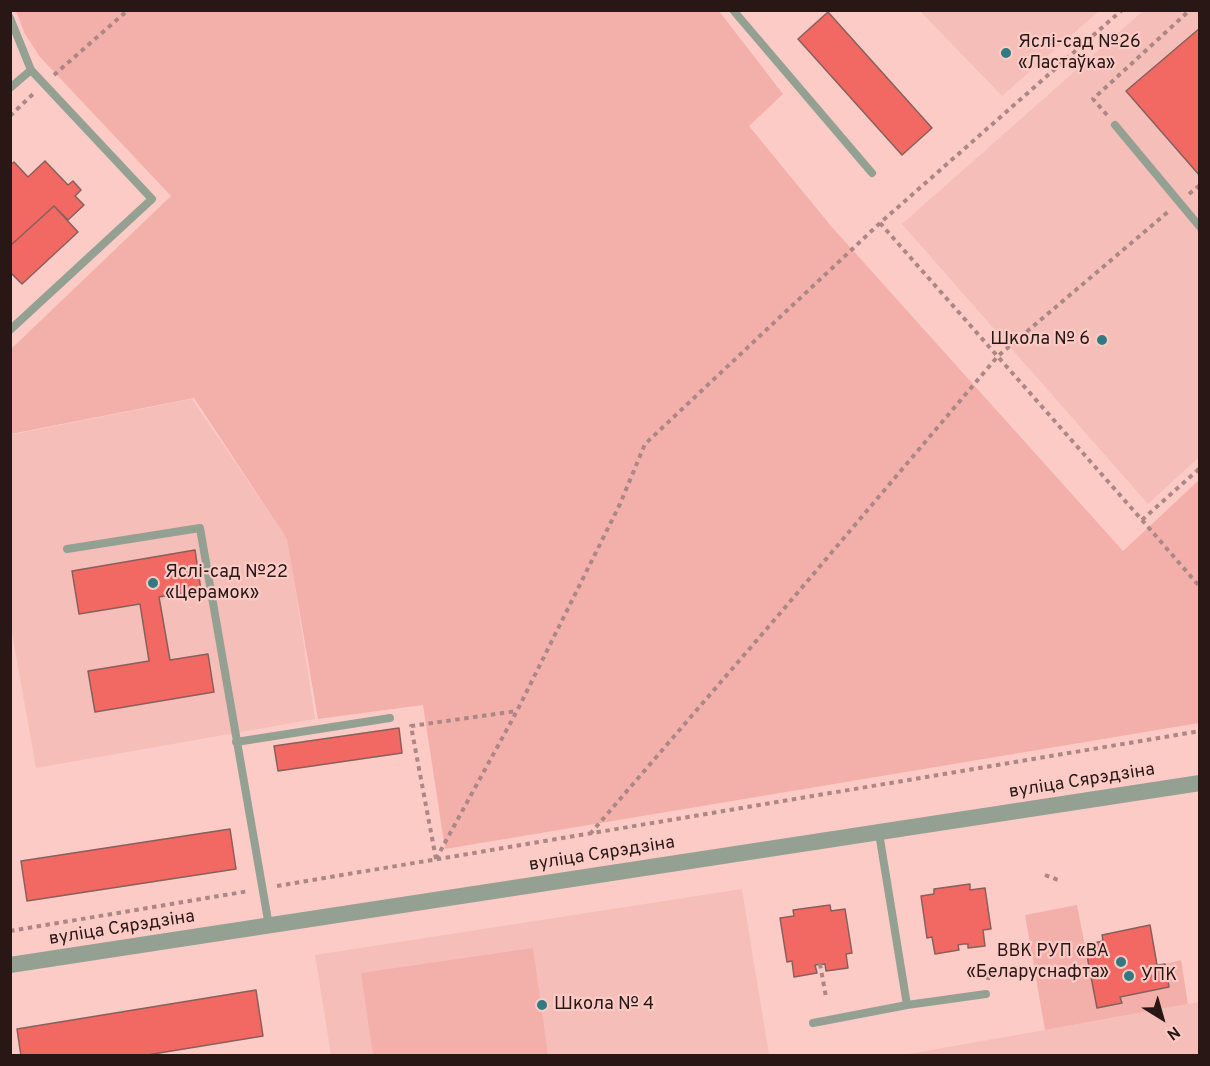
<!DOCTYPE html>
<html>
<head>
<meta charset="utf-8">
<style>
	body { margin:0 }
	#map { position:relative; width:1210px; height:1066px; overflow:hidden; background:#fccbc6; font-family:Overpass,sans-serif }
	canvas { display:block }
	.frame { position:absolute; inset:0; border:12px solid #281715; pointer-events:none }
	.north { position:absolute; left:1132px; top:988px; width:60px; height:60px; -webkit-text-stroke:4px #fccbc6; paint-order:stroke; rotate:143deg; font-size:16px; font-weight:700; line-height:24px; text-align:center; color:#281715 }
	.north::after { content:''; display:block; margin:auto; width:21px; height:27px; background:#281715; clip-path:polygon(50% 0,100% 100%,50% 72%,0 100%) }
</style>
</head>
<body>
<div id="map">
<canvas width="1210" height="1066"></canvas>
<div class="frame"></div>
<div class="north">N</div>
</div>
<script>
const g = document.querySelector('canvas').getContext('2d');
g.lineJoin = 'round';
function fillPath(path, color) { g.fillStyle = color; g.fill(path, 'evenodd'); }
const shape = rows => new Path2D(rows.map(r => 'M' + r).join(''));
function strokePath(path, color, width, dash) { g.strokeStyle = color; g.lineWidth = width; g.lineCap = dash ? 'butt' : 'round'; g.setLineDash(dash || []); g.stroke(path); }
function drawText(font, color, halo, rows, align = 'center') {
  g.font = font + ' Overpass,sans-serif'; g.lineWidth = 4.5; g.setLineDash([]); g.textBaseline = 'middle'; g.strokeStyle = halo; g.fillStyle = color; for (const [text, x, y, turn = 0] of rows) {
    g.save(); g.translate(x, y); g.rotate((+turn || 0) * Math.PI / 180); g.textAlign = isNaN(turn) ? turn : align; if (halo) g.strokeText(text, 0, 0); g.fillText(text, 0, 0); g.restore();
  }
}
fillPath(shape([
	[920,11,1099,11,1002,96],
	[1143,11,1199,11,1199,457,1148,504,902,224],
	[192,399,288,540,315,719,36,768,11,627,10,435],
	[742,889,769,1055,331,1055,315,955],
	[1199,1002,1199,1055,897,1056,1045,1030]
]), '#f6beb8');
fillPath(shape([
	[16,11,719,11,783,94,749,126,831,226,1123,551,1199,480,1199,723,445,849,423,705,318,719,287,539,194,398,11,434,11,349,171,196,40,57,25,34],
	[1077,905,1097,1008,1121,1003,1120,997,1169,987,1165,964,1181,960,1188,1004,1045,1030,1025,915],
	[533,948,548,1055,373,1055,361,973]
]), '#f3b0aa');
const building = shape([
	[828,12,932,128,902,155,798,39,828,12],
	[1200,28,1200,176,1126,91,1200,28],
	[45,161,68,185,73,181,81,190,75,196,84,205,68,220,54,206,10,246,10,165,14,162,28,177,45,161],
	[54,206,78,232,22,284,10,272,10,246,54,206],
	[195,550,201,590,159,597,170,660,208,654,214,692,95,712,88,671,149,661,140,604,79,614,72,571,195,550],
	[399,728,402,753,278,771,274,746,399,728],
	[230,829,236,869,27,901,21,861,230,829],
	[970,884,970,890,985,888,991,929,983,930,985,946,968,948,968,944,963,944,958,945,959,950,935,954,932,937,927,938,921,896,934,894,934,889,970,884],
	[830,905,831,911,845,909,852,953,846,954,848,968,826,971,825,964,815,965,817,973,794,977,792,961,787,962,780,918,794,916,793,910,830,905],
	[1150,925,1157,965,1165,964,1169,987,1120,997,1122,1003,1097,1008,1085,945,1103,941,1102,935,1150,925],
	[256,990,263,1036,141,1056,21,1056,17,1029,256,990]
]);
fillPath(building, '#f26964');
strokePath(building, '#895f5b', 1.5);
strokePath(shape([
	[54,75,128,10],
	[1107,115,1093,99,1190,10],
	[10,116,33,94],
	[1189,194,1200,185],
	[880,223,1142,520,1200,468],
	[1142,520,1200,587],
	[590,834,788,604,998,356,1169,211],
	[436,859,517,711,620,504,645,444,880,223,1122,10],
	[436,859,411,726,517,711],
	[1045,875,1058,880],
	[277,886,1200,731],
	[10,931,249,891],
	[820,964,826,997],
	[988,980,989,969]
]), '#ac8784', 4, [4.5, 4.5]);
strokePath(shape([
	[733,10,872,173],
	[10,18,31,70,152,199,10,330],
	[10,88,31,70],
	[1115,125,1200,227],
	[67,549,200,528,269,926],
	[236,742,390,718],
	[879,833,907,1005,986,994],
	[813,1023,907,1005]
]), '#93a092', 8);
strokePath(shape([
	[10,965,1200,783]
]), '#93a092', 16);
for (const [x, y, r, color] of [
	[1006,53,6,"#327a82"],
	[1102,340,6,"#327a82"],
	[153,583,6,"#327a82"],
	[1121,962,6,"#327a82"],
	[1129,976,6,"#327a82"],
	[542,1005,6,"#327a82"]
]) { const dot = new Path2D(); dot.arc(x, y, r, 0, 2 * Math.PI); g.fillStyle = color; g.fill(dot); strokePath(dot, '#fccbc6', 2); }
drawText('18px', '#281715', '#fccbc6', [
	["Яслі-сад №26",1018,43],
	["«Ластаўка»",1018,64],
	["Школа № 6",1090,340,"right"],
	["Яслі-сад №22",165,573],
	["«Церамок»",165,594],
	["ВВК РУП «ВА",1109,952,"right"],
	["«Беларуснафта»",1109,973,"right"],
	["УПК",1141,976],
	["Школа № 4",554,1005]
], 'left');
drawText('18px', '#281715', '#fccbc6', [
	["вуліца Сярэдзіна",1082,782,-9],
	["вуліца Сярэдзіна",602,855,-9],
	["вуліца Сярэдзіна",122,929,-9]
]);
</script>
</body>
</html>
